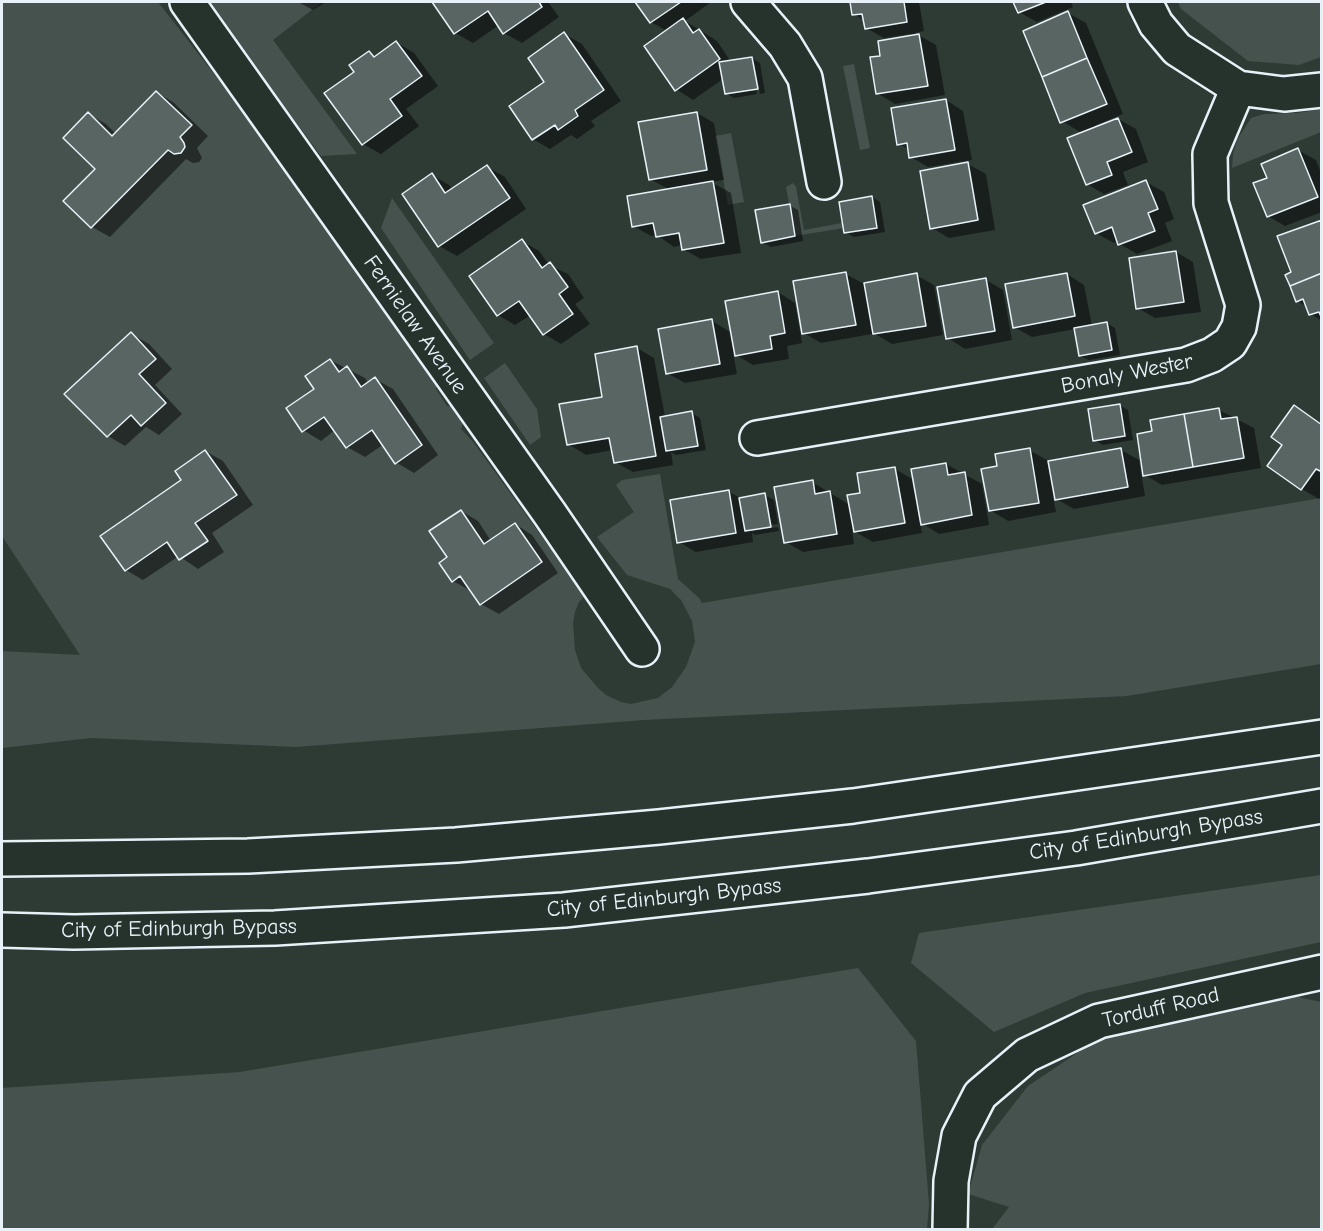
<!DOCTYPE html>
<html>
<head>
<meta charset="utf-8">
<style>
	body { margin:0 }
	#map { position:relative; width:1323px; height:1231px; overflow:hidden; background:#2e3b35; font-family:"Comic Neue",sans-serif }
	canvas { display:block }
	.frame { position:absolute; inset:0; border:3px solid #e8f1f8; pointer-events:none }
</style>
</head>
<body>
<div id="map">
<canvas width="1323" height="1231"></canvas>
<div class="frame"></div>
</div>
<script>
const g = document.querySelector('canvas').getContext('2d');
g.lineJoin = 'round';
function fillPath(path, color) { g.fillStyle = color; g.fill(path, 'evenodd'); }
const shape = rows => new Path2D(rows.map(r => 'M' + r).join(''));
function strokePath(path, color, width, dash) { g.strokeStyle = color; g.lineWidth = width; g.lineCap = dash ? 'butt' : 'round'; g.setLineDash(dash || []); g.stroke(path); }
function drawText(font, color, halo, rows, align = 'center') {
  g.font = font + ' "Comic Neue",sans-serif'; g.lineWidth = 5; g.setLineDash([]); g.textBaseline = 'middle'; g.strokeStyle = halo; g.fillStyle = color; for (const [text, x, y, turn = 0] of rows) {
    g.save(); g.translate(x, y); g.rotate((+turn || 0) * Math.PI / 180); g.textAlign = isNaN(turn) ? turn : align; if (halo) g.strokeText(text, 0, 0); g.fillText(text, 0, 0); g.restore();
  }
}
fillPath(shape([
	[2,2,158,2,260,133,437,381,436,389,447,406,455,406,464,420,461,429,474,443,585,596,579,602,575,612,573,623,575,650,581,668,598,688,606,695,621,702,631,704,658,698,672,687,686,667,695,642,692,621,681,600,670,589,627,575,597,537,634,512,616,485,622,480,660,474,678,579,699,598,702,603,1321,498,1321,664,1127,696,644,720,296,747,91,738,2,748,2,651,80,655,2,536],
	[88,112,112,136,144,163,80,120],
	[206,2,322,2,273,40,357,154,321,156],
	[1178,2,1321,2,1321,57,1299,65,1248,61,1181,9],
	[854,64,870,148,860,150,843,66],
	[1321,109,1321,132,1232,168,1233,154,1237,140,1251,118,1264,114,1297,113],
	[731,133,744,202,728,205,715,136],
	[793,183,796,187,804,230,842,223,844,228,795,236,786,187],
	[392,198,494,343,470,360,381,228],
	[505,363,537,409,541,437,530,445,484,378],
	[1321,875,1321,942,1085,993,994,1032,911,963,919,933],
	[858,968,916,1041,929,1204,927,1229,2,1229,2,1088,240,1072],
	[1285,994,1321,1002,1321,1229,992,1229,1009,1207,968,1194,982,1145,1028,1086,1098,1039]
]), '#45524e');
fillPath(shape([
	[298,2,326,2,313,10],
	[434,2,548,2,559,17,522,43,504,33,499,25,473,43,455,33],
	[637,2,711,2,685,21,717,41,731,62,752,58,760,63,765,93,760,94,754,62,751,62,757,94,734,98,726,93,723,79,693,100,676,89,667,31,651,22],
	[851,2,919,2,924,31,915,33,936,45,945,95,895,104,877,93,882,57,910,37,910,34,884,38,866,28,865,21,854,14],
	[1015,2,1071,2,1073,7,1037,22,1019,12],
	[1068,13,1086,23,1123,114,1094,126,1095,128,1118,119,1136,129,1148,162,1123,172,1128,185,1104,194,1087,184,1082,133,1062,121],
	[564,34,582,44,621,101,591,121,595,126,577,139,571,135,550,149,533,139,546,82],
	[396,42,414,53,438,86,406,109,419,126,381,154,363,144,356,72,370,53,377,57],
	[156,92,173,102,208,136,197,148,202,158,199,162,193,163,186,159,110,237,92,227,65,201,97,169,88,114,106,124,116,134],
	[946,100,963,111,972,160,928,167,911,157,910,150,899,144],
	[697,113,714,123,724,180,711,182,731,193,741,253,701,259,683,249,682,245,674,247,657,235,651,236,633,226,670,190,650,179],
	[1298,150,1316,160,1322,175,1322,212,1285,226,1268,216,1268,179],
	[968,164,986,174,995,230,949,238,932,228],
	[487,167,505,177,526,209,457,256,439,246,432,175,449,185,453,190],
	[1146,182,1164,192,1174,219,1165,223,1172,241,1137,254,1120,244,1119,241,1114,243,1096,233],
	[872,197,880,202,885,232,854,237,845,232],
	[789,205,798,210,803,241,771,247,762,242],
	[1322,222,1322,321,1311,314,1308,307,1297,301,1293,273],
	[522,241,539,251,549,265,568,274,584,298,575,304,590,324,561,344,544,334,531,315,515,325,498,315],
	[1176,252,1193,262,1201,312,1155,318,1138,308],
	[846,274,864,284,916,275,934,285,943,335,892,344,872,332,872,334,821,343,804,333],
	[1067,274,1084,285,1092,326,1107,323,1115,328,1120,355,1089,360,1080,356,1075,329,1032,337,1014,327],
	[986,280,1003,290,1012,340,965,349,948,338],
	[778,292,795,303,802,343,787,346,789,359,753,365,733,353,737,374,685,383,667,373,712,321,732,333],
	[131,334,149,344,172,369,155,385,182,414,159,435,146,427,125,446,108,436],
	[637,348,654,358,665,417,692,413,700,418,706,450,676,455,671,452,673,465,633,472,615,462,613,450,586,455,568,444,604,399],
	[330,360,365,378,368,383,375,379,393,389,438,455,414,473,397,463,384,444,365,457,347,447,335,430,321,441,303,430,316,390],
	[1119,405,1128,410,1133,440,1103,445,1095,440],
	[1294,407,1322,424,1322,495,1319,499,1302,489,1284,445],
	[1219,410,1254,428,1261,468,1162,485,1145,475,1154,432],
	[1029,450,1047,460,1047,462,1121,450,1139,460,1145,496,1074,509,1053,497,1056,512,1008,521,990,510,999,467],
	[205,451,223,461,253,505,212,533,224,552,198,569,179,556,143,580,126,570,184,481],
	[946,464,982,484,989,525,939,534,920,522,922,533,873,542,852,530,854,544,803,552,786,542,812,482,850,505,895,469,914,480],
	[728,491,742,499,765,495,774,500,778,524,752,528,752,531,778,527,779,531,755,535,752,533,753,542,696,552,679,542],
	[461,511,478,521,491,541,515,524,532,535,558,573,499,614,481,604,471,591,453,581,450,558]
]), '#0007');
const building = shape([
	[432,2,539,2,542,7,503,34,488,11,454,34,432,2],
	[635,2,681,2,650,23,635,2],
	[850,2,904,2,907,22,865,29,862,14,852,15,850,2],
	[1013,2,1046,2,1018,13,1013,2],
	[1068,11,1087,58,1042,77,1023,31,1068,11],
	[683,18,693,33,699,29,720,59,675,91,644,46,683,18],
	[564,32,604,90,575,110,578,116,558,130,555,125,532,140,509,106,544,82,528,58,564,32],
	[919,34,928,86,876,94,870,57,880,56,878,41,919,34],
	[396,41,422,76,390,99,402,116,362,145,324,93,354,72,349,65,369,51,374,57,396,41],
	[752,57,758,89,725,94,719,62,752,57],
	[1087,58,1107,104,1060,123,1042,77,1087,58],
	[156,91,192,125,180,137,184,143,185,147,181,153,174,154,168,150,91,228,63,201,95,169,63,138,88,112,112,136,156,91],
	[946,99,955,150,909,158,907,143,897,145,891,108,946,99],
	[697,112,707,170,649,180,638,122,697,112],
	[1118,118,1132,152,1107,162,1112,175,1086,185,1067,138,1118,118],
	[1298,148,1318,197,1267,217,1253,183,1267,178,1261,164,1298,148],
	[968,162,978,220,930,229,920,171,968,162],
	[487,165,510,198,438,247,402,194,432,173,445,193,487,165],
	[1146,180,1158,209,1148,213,1155,231,1118,245,1112,227,1095,234,1083,205,1146,180],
	[713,181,724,243,682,250,679,233,656,237,653,223,632,227,627,196,713,181],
	[872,196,877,228,844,233,839,202,872,196],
	[790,204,795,236,761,243,755,210,790,204],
	[1322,220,1322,273,1290,286,1285,275,1291,272,1277,236,1322,220],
	[522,239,542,268,550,262,568,287,559,294,573,314,543,335,519,301,497,316,469,276,522,239],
	[1176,251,1184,302,1136,309,1129,258,1176,251],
	[846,272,856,325,802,334,793,281,846,272],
	[917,273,926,326,873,334,864,283,917,273],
	[1067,273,1075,316,1013,328,1005,284,1067,273],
	[1322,273,1322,319,1319,312,1309,315,1303,299,1296,302,1290,286,1322,273],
	[986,278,995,331,946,339,937,287,986,278],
	[778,291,785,333,770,336,772,349,735,356,725,301,778,291],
	[712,319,720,364,666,374,658,329,712,319],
	[1107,322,1112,350,1079,356,1074,328,1107,322],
	[131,332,156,359,139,374,166,403,141,426,131,415,107,437,64,394,131,332],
	[637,346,656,456,614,463,609,438,567,445,559,404,602,397,595,354,637,346],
	[330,359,339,372,347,366,361,387,375,377,422,445,395,464,372,430,346,448,324,417,302,432,286,408,314,389,305,376,330,359],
	[1120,404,1125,436,1093,441,1088,409,1120,404],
	[1294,405,1322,425,1322,469,1320,471,1316,469,1301,490,1267,466,1282,445,1271,437,1294,405],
	[1219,408,1221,419,1237,417,1244,458,1193,467,1184,414,1219,408],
	[692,411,698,446,666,451,660,417,692,411],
	[1184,414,1193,467,1143,476,1137,434,1152,431,1150,420,1184,414],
	[1030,448,1039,503,989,511,981,469,997,466,995,454,1030,448],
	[1121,448,1128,487,1055,500,1048,461,1121,448],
	[205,450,237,495,195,523,208,541,179,560,167,542,125,571,100,536,181,480,175,471,205,450],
	[946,463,948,475,965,472,972,515,921,525,911,469,946,463],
	[895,467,905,523,854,532,847,495,860,493,857,473,895,467],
	[813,480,815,494,830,491,837,534,784,543,774,487,813,480],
	[729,490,736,533,677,543,670,500,729,490],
	[765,493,771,527,745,531,739,498,765,493],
	[461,510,484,544,515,523,542,562,480,605,460,576,452,582,439,563,447,557,429,531,461,510]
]);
fillPath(building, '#596563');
strokePath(building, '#e8f1f8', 1.5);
const minor = shape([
	[187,2,550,514,642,649],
	[748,2,785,45,805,78,824,182],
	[1145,2,1156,24,1177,49,1238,88,1284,94,1322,90],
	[757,438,1186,365,1212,355,1230,343,1239,327,1243,305,1211,203,1210,154,1238,88],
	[950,1230,951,1181,959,1136,980,1095,1027,1055,1099,1021,1322,972]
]);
const highway = shape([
	[2,859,248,856,456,845,659,827,853,806,1322,737],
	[2,930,74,932,275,928,564,910,868,876,1076,848,1322,806]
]);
strokePath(minor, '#e8f1f8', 38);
strokePath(highway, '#e8f1f8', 38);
strokePath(minor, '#26332d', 33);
strokePath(highway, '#26332d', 33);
drawText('22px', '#e8f1f8', '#26332d', [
	["Fernielaw Avenue",415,325,55],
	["Bonaly Wester",1127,374,-11],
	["City of Edinburgh Bypass",1146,835,-9],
	["City of Edinburgh Bypass",664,898,-6],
	["City of Edinburgh Bypass",179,929,-1],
	["Torduff Road",1161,1008,-13]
]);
</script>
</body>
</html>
